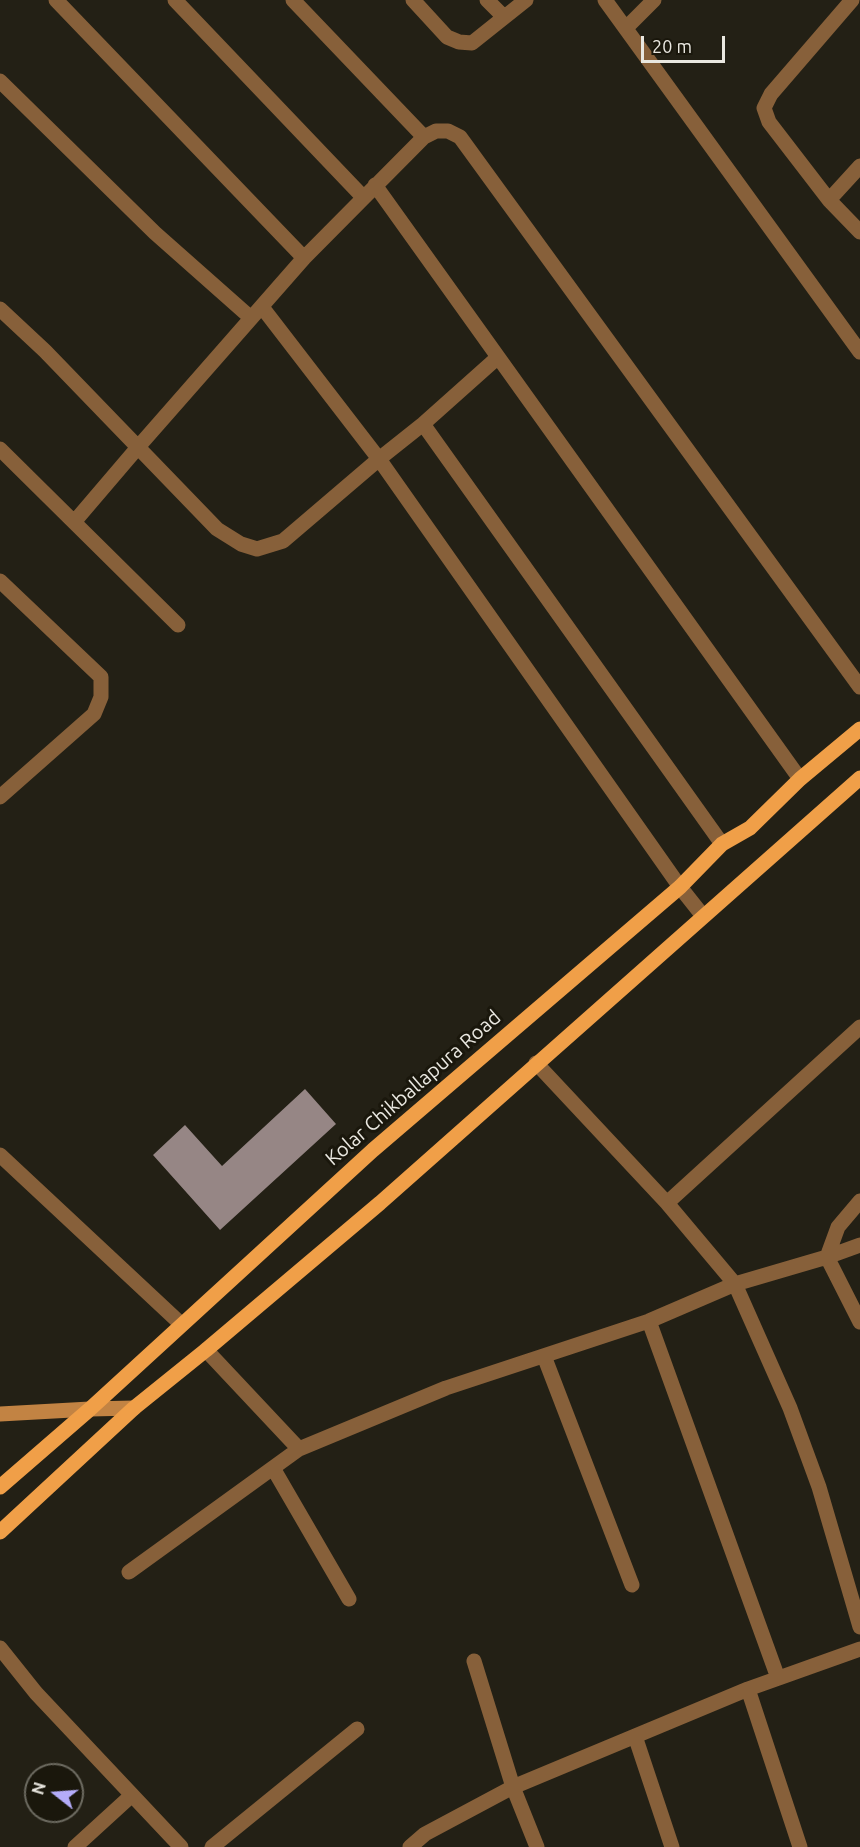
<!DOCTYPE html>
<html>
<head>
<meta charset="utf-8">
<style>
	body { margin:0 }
	#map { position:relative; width:860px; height:1847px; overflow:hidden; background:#232015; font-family:Ubuntu,sans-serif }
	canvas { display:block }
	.north { position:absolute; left:24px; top:1763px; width:60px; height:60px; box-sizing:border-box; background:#1a170c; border:2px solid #6d6b61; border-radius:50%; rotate:287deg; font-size:16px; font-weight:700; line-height:24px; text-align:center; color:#eae8e1 }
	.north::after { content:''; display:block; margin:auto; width:21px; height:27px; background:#b4acf9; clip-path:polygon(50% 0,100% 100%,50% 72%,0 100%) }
	.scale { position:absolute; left:641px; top:36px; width:84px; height:27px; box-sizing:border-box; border:3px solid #eae8e1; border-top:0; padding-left:8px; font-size:18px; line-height:21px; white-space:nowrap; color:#eae8e1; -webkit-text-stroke:4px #1a170c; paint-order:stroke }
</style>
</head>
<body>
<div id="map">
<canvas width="860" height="1847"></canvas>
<div class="north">N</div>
<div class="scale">20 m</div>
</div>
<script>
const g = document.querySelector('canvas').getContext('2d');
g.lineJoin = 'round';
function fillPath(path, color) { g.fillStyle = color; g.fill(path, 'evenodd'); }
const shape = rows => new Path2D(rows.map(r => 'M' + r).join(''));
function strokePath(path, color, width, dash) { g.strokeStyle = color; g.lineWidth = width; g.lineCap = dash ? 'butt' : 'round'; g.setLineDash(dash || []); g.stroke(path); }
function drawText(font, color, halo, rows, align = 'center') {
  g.font = font + ' Ubuntu,sans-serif'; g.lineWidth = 6; g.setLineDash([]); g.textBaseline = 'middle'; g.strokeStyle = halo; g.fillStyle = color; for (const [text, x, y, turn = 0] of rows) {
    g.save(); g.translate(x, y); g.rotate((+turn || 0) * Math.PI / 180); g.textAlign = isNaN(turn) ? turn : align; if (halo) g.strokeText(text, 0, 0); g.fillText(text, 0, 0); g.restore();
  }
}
fillPath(shape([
	[305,1089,336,1124,220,1230,153,1155,185,1125,222,1166]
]), '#968685');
strokePath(shape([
	[56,0,304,258],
	[175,0,363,197],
	[293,0,424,137],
	[413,0,447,37,459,42,472,43,526,0],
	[487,0,504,17],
	[605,0,860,352],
	[852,0,771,94,764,108,769,122,829,200,860,232],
	[626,28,654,0],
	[0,81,155,233,251,318],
	[375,185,800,779],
	[829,200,860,166],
	[262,307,379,459,680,887,703,916],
	[0,309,45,351,217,529,241,544,257,549,283,541,379,459,423,424,497,358],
	[423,424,722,844],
	[0,449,178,625],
	[75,521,139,446,304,258,424,137,436,131,448,131,460,137,860,687],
	[0,581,101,677,101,697,94,714,0,797],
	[536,1063,667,1203,735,1284,790,1408,819,1487,860,1627],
	[0,1155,181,1324],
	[860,1201,838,1227,827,1257,860,1322],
	[667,1203,860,1027],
	[649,1321,778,1678],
	[206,1350,299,1449],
	[544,1356,632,1585],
	[273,1468,349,1599],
	[129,1572,299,1449,446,1388,649,1321,735,1284,827,1257,860,1245],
	[0,1648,36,1693,181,1847],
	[474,1661,513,1787,537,1847],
	[748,1689,800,1847],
	[635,1736,672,1847],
	[75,1847,132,1795],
	[212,1847,357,1729],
	[410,1847,425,1834,513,1787,748,1689,860,1649]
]), '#87603a', 15);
strokePath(shape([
	[0,1414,90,1409,134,1408]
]), '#c28343', 15);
strokePath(shape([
	[0,1487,90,1409,373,1150,680,887,722,844,750,828,800,779,860,729],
	[0,1532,134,1408,206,1350,380,1203,860,778]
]), '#f09f48', 15);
drawText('20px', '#eae8e1', '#1a170c', [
	["Kolar Chikballapura Road",413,1088,-41]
]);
</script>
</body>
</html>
